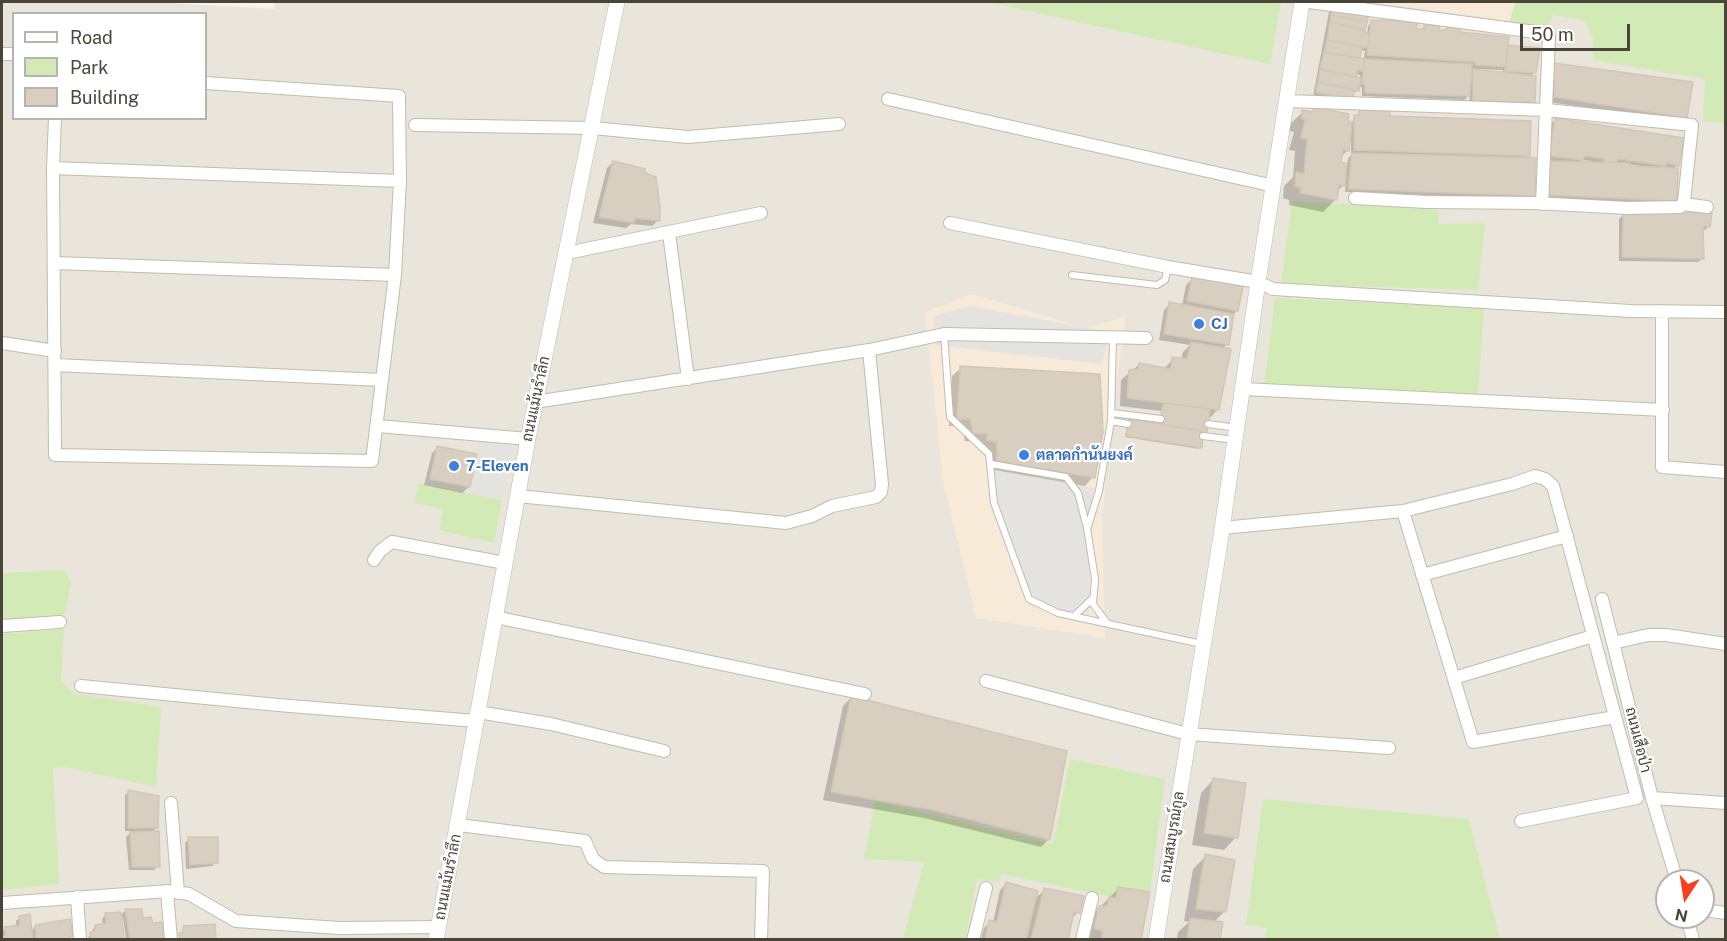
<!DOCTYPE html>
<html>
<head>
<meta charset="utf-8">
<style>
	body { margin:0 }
	#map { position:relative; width:1727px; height:941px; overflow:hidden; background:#f6f3ec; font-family:"Public Sans",sans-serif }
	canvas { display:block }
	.frame { position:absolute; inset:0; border:3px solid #4b4439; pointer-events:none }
	.legend { position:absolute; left:12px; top:12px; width:195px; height:108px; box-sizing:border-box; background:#fff; border:2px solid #b7b4b0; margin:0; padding:8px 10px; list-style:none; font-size:18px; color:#4b4439 }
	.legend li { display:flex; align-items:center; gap:12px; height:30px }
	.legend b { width:30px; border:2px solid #b7b4b0 }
	.north { position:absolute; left:1655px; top:869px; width:60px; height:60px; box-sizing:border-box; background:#fff; border:2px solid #b7b4b0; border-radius:50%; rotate:192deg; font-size:16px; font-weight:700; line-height:24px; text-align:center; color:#4b4439 }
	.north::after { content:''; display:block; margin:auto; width:21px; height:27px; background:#fc3f1d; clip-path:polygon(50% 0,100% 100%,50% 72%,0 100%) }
	.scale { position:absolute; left:1520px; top:24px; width:110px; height:27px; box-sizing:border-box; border:3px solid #4b4439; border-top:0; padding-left:8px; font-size:18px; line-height:21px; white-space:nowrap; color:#4b4439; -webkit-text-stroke:4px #fff; paint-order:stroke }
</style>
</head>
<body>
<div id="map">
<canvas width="1727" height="941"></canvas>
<div class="frame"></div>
<ul class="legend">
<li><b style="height:8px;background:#fff"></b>Road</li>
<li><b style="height:16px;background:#d2eab5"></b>Park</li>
<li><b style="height:16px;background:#d8cfc1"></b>Building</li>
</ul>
<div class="north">N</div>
<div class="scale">50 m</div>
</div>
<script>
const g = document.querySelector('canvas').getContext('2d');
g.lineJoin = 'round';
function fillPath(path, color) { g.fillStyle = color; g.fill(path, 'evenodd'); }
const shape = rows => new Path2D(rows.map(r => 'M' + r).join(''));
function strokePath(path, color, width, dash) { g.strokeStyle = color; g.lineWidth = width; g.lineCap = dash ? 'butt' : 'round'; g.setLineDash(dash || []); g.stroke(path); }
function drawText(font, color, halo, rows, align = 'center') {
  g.font = font + ' "Public Sans",Sarabun,sans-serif'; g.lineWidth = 4.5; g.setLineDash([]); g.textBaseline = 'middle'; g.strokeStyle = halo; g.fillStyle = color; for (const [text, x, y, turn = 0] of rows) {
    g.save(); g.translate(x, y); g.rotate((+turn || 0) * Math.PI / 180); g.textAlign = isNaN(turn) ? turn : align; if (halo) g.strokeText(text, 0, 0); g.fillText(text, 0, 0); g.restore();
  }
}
fillPath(shape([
	[2,2,151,2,275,9,274,2,1725,2,1725,939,2,940],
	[14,14,206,14,206,118,14,118],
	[1667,881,1703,881,1703,917,1667,917]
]), '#eae5da');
fillPath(shape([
	[1372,2,1515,2,1510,21],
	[972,294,1086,328,1126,317,1112,413,1102,521,1105,638,976,618,943,480,925,312]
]), '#f7ead8');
fillPath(shape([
	[987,2,1281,2,1270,64],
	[1515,2,1725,2,1725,123,1703,121,1705,79,1593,60,1593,39,1584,20,1552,15,1547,30,1510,21],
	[1292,201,1439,210,1438,224,1485,223,1478,290,1281,284],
	[1275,298,1484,308,1478,394,1316,387,1264,387],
	[419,483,502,500,494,543,439,530,443,509,414,503],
	[64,570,71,582,65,615,2,620,2,573],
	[64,629,61,681,75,694,161,707,156,787,65,767,53,768,59,884,2,890,2,634],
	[1070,759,1165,779,1150,892,1118,887,1116,898,1001,874,999,882,977,879,965,939,903,939,924,862,864,859,875,801,1053,844],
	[1263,799,1469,819,1500,939,1265,939,1267,928,1246,925]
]), '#d2eab5');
fillPath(shape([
	[970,306,1110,332,1102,364,935,345,934,316],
	[479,441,514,447,502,500,471,494,470,487],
	[986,468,1094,488,1089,614,1029,606]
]), '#e5e3e0');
fillPath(shape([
	[1333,8,1367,35,1368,26,1372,22,1414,30,1421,30,1425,25,1438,32,1459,33,1506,47,1535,72,1530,77,1534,101,1530,105,1469,104,1470,94,1464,100,1362,96,1362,87,1358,87,1357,91,1352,94,1351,99,1313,96,1329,12],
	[1360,50,1365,51,1364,60,1358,60],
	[1470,68,1476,69,1470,75],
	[1478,69,1503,70,1502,74,1478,71],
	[1355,74,1360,75,1360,79,1354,78],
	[1550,68,1686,117,1682,121,1555,103,1551,101],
	[1315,109,1351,123,1360,111,1529,155,1525,159,1534,195,1530,199,1345,192,1346,183,1336,192,1335,200,1323,212,1289,205,1289,200,1283,198,1284,186,1293,177,1295,151,1289,150,1294,132,1290,131,1290,124,1303,112,1311,113],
	[1349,140,1351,140,1351,153,1353,154,1348,158,1347,166,1339,163,1340,158,1347,151],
	[1556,119,1678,165,1673,169,1675,201,1672,204,1543,198,1546,166,1552,160,1546,159,1552,123],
	[1581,160,1591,161,1591,163,1578,163],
	[1628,164,1641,166,1640,168,1629,168],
	[613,162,658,220,652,226,631,224,626,228,593,223,607,168],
	[1623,215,1709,226,1705,230,1701,230,1702,259,1698,262,1619,261,1619,219],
	[1193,278,1237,311,1233,314,1227,344,1222,349,1218,409,1210,418,1207,417,1205,431,1201,432,1199,449,1125,437,1128,422,1160,425,1161,411,1120,406,1121,380,1140,364,1164,369,1173,359,1181,360,1183,352,1190,345,1159,340,1164,310,1170,304,1182,306,1186,285],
	[961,368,1093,477,1085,486,989,469,989,450,979,448,980,442,965,441,962,426,949,426,952,376],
	[438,447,469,487,462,493,424,485,432,453],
	[851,698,1049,839,1041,847,924,818,823,800,843,706],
	[1213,780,1236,837,1224,850,1192,845,1201,793],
	[129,792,157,827,152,832,158,866,154,870,129,870,126,837,132,831,125,831,125,795],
	[189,839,216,862,212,866,186,869,185,843],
	[1206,856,1224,912,1213,923,1218,940,1177,940,1178,932,1189,922,1184,921,1193,869],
	[1006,884,1034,900,1044,890,1078,912,1072,918,1067,940,981,940,984,928,990,922,993,923,1000,890],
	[1118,889,1139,940,1091,940,1092,938,1087,936,1091,916],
	[126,910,142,920,161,940,126,940,123,917,120,917,122,940,87,940,95,926,103,925,102,919,106,915,120,916],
	[20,918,30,932,36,926,71,936,68,940,2,940,2,932,5,928,16,927,16,921]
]), '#0003');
const building = shape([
	[1333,6,1369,13,1367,22,1331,15,1333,6],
	[1331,15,1367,22,1365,30,1330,22,1331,15],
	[1371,20,1418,21,1416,29,1425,29,1424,24,1439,26,1439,30,1446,30,1447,27,1460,28,1460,32,1509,37,1506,67,1475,65,1475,62,1367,55,1371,20],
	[1330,22,1365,30,1365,33,1370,34,1368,48,1327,40,1330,22],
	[1327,40,1362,47,1360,58,1324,52,1327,40],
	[1508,45,1540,48,1536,73,1505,71,1508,45],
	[1324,52,1364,59,1363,71,1358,70,1356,77,1320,69,1324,52],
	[1364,59,1472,64,1470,96,1365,93,1365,84,1362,84,1364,59],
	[1554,63,1693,82,1687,118,1554,97,1555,82,1552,81,1554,63],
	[1320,69,1361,78,1359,91,1318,82,1320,69],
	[1473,69,1536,76,1535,102,1473,101,1473,69],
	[1318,82,1354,90,1352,100,1316,92,1318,82],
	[1314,107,1349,114,1348,121,1352,122,1349,151,1343,150,1341,162,1347,164,1345,186,1339,185,1337,200,1300,193,1301,188,1295,186,1296,172,1304,174,1307,139,1301,138,1305,120,1302,119,1302,110,1313,112,1314,107],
	[1359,109,1390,110,1390,116,1531,121,1530,156,1354,150,1354,115,1359,115,1359,109],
	[1555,118,1684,138,1679,166,1667,163,1666,166,1618,159,1617,162,1604,162,1605,159,1585,156,1583,160,1549,156,1555,118],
	[1352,153,1536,158,1535,196,1348,189,1352,153],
	[613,161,645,169,645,173,656,177,660,207,660,221,635,218,634,223,599,217,613,161],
	[1549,161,1629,163,1630,166,1678,168,1677,201,1546,195,1549,161],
	[1623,213,1712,213,1710,227,1703,226,1704,259,1622,257,1623,213],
	[1200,276,1233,282,1233,285,1243,286,1238,311,1187,301,1192,277,1199,278,1200,276],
	[1169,302,1234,314,1229,345,1164,334,1169,302],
	[1191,342,1231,349,1219,410,1127,398,1129,370,1138,369,1139,363,1171,369,1172,357,1187,359,1191,342],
	[960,366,1100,374,1103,432,1095,478,997,461,997,442,986,440,988,434,973,433,970,419,957,419,960,366],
	[1163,403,1210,409,1207,432,1160,424,1163,403],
	[1129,419,1203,431,1202,448,1126,436,1129,419],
	[437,446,477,454,470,487,430,479,437,446],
	[851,696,1067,751,1050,840,933,810,831,792,851,696],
	[1213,778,1246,783,1238,838,1204,833,1213,778],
	[128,790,159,796,158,828,128,828,128,790],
	[159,831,160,867,132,867,130,832,159,831],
	[188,837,218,837,218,863,190,865,188,837],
	[1205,854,1235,860,1226,912,1196,909,1205,854],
	[1006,882,1038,891,1026,940,985,940,989,920,997,922,1006,882],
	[1118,887,1150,892,1141,940,1102,940,1102,931,1094,928,1099,906,1107,906,1109,897,1116,898,1118,887],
	[1044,888,1084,896,1080,913,1074,912,1068,940,1031,940,1044,888],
	[125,909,142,909,143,918,151,917,153,923,162,922,163,940,130,940,125,909],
	[121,912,124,940,91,940,90,932,95,931,95,925,106,923,105,913,121,912],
	[30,914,33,940,2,940,2,936,6,935,4,927,20,925,19,916,30,914],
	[1190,918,1223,922,1220,940,1187,940,1190,918],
	[70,919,73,936,69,937,69,940,36,940,35,925,70,919],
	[215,924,216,940,180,940,179,933,183,932,183,926,215,924]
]);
fillPath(building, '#d8cfc1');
strokePath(building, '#d3c7b4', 1.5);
const service = shape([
	[1072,275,1157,285,1165,280,1168,267],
	[944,334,950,417,989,454,994,503,1029,599,1058,613,1202,644],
	[1112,413,1161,419],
	[1111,421,1128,424],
	[1208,424,1237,428],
	[1203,436,1235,440],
	[991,464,1066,477,1078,493,1087,528,1095,579,1093,604,1107,623],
	[1088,526,1099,491,1111,421,1113,338],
	[1074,616,1093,598]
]);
const minor = shape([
	[1309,2,1536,32,1549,37,1542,204],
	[2,54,14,54],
	[888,99,1274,186],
	[1287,101,1547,110,1692,125,1684,202,1680,207,1627,208,1535,203,1426,202,1355,198],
	[55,118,53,168,55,455,372,461,395,275,400,181,399,96,206,83],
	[415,125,592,128,688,137,839,124],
	[53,168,400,181],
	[1683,204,1707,207],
	[950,223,1168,267,1258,282,1273,289,1630,311,1726,312],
	[669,233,688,379],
	[567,253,761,213],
	[55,263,395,275],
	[1662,311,1662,467,1726,472],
	[2,343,55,351],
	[55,365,382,380],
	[1243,389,1663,410],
	[535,402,869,350,944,334,1146,338],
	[378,426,528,439],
	[518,496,786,523,812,516,832,506,876,497,881,492,882,484,869,350],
	[1403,511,1473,742,1615,717],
	[1222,528,1403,511,1512,484,1535,476,1545,479,1553,486,1637,798,1521,821],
	[374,560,380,551,392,542,505,563],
	[1422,575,1567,536],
	[1602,599,1652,798,1677,881],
	[495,617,865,694],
	[2,626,60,622],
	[1613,643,1648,635,1666,635,1726,644],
	[1454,678,1593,636],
	[986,681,1188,734,1389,748],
	[81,686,278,705,476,721],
	[478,712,551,724,664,751],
	[1652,798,1726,803],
	[171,803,178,893],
	[459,825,585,841,593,859,604,867,763,871,761,940],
	[167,892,171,940],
	[77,897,80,940],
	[2,903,169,891,189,894,236,921,339,928,439,927],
	[1703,910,1726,913],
	[1687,917,1693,940],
	[973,940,986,888],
	[1082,940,1092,898]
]);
const tertiary = shape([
	[436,940,528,439,617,2],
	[1156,940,1221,536,1258,282,1302,2]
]);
strokePath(service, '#c2bbae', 8);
strokePath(minor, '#c2bbae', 14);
strokePath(tertiary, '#c2bbae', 16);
strokePath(service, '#fff', 6);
strokePath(minor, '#fff', 12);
strokePath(tertiary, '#fff', 15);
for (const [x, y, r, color] of [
	[1199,324,6,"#3f7fe0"],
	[1024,455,6,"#3f7fe0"],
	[454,466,6,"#3f7fe0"]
]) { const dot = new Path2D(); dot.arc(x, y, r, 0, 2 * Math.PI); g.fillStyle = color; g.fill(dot); strokePath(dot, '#fff', 2); }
drawText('bold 15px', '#366cbe', '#fff', [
	["CJ",1211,324],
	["ตลาดกำนันยงค์",1036,455],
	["7-Eleven",466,466]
], 'left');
drawText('15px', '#4b4439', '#fff', [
	["ถนนแม้นรำลึก",536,399,-78],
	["ถนนเสือป่า",1638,740,76],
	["ถนนสมบูรณ์กูล",1172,837,-81],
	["ถนนแม้นรำลึก",448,877,-79]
]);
</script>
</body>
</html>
